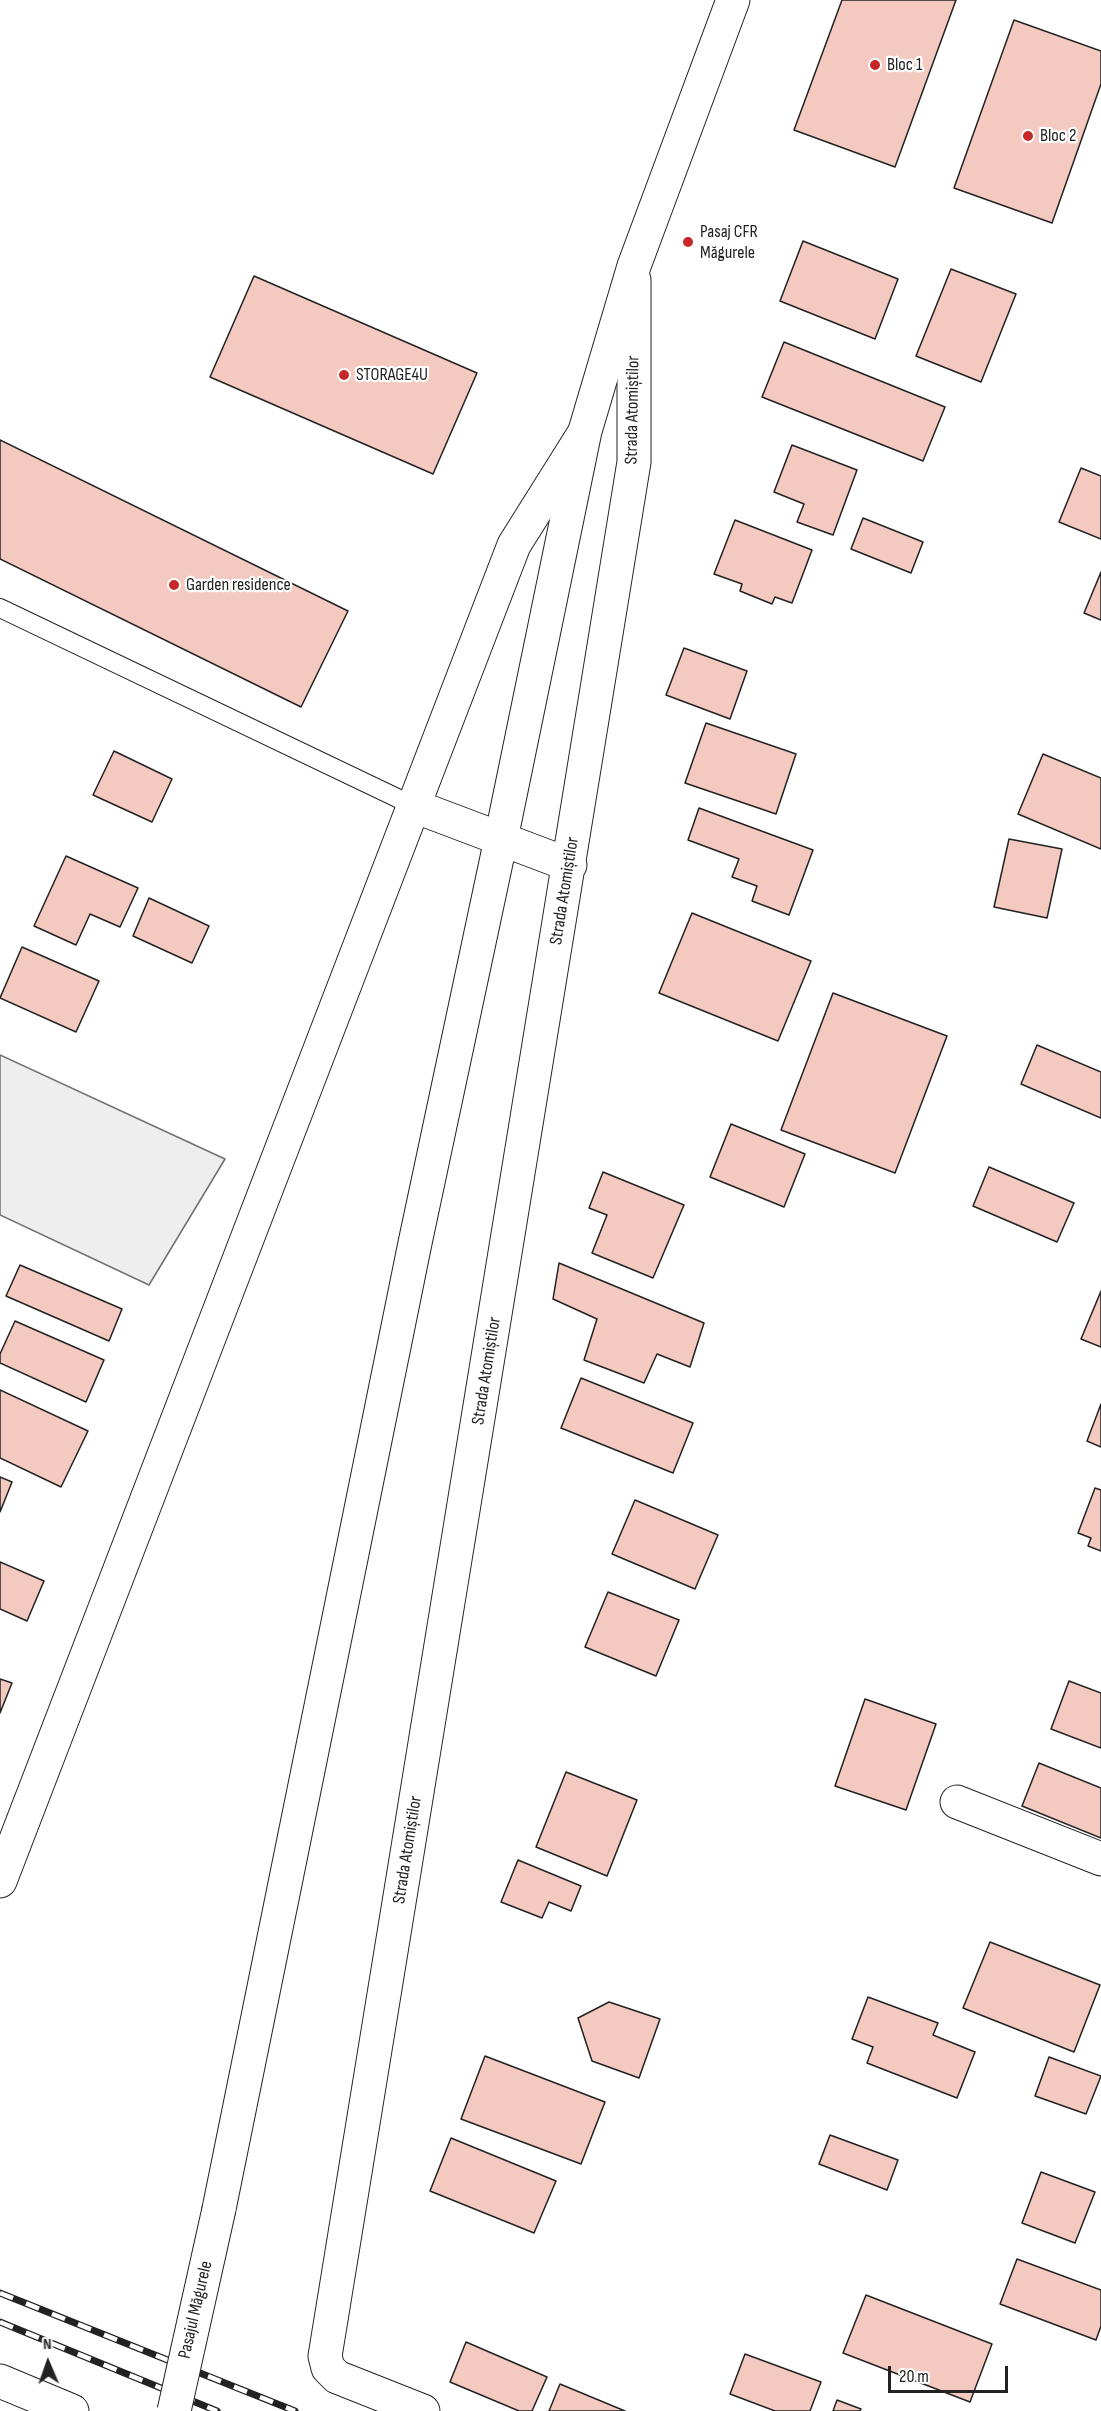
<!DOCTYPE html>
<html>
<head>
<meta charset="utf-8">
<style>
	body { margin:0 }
	#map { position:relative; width:1101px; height:2411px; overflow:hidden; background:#fff; font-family:"Sofia Sans Condensed",sans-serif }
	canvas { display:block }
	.north { position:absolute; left:18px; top:2333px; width:60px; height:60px; -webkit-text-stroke:4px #fff; paint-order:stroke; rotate:358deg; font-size:16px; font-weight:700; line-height:24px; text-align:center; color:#222 }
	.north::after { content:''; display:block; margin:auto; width:21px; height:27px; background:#222; clip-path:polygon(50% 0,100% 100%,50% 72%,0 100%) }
	.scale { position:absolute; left:888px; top:2366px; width:120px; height:27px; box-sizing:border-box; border:3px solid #222; border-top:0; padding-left:8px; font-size:18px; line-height:21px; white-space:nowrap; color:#222; -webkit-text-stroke:4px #fff; paint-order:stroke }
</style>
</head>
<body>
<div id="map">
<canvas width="1101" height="2411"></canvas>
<div class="north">N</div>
<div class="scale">20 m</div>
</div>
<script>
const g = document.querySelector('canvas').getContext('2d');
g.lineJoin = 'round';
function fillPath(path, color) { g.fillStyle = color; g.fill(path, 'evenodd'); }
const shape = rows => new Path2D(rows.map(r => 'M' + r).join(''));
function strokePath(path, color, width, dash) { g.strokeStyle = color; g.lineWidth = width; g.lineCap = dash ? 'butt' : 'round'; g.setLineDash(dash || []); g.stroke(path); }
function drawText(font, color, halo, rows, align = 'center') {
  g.font = font + ' "Sofia Sans Condensed",sans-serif'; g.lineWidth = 4.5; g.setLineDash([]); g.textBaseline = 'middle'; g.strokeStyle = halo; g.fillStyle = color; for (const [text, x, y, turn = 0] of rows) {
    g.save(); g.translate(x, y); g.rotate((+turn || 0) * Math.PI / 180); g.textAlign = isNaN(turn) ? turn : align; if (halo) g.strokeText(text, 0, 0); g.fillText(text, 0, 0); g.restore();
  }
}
const green = shape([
	[0,1055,225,1159,149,1285,0,1215,0,1055]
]);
fillPath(green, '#eee');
strokePath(green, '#6f6f6f', 1.5);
const building = shape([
	[842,0,956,0,895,167,794,130,842,0],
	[1014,20,1101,51,1101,84,1052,223,954,188,1014,20],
	[803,241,898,279,875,339,780,301,803,241],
	[951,269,1016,294,981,382,916,356,951,269],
	[254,276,477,373,433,474,210,377,254,276],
	[784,342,945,407,923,461,762,397,784,342],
	[0,440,348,611,301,707,0,559,0,440],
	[792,445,857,470,833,535,797,522,804,504,774,492,792,445],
	[1081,468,1101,476,1101,539,1059,522,1081,468],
	[863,518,923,542,911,573,851,549,863,518],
	[735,520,812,550,792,603,775,597,772,604,740,591,742,584,714,574,735,520],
	[1101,572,1101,620,1084,613,1101,572],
	[684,648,747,671,730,719,666,695,684,648],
	[706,723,796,754,776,814,685,783,706,723],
	[114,751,172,779,152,822,93,795,114,751],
	[1043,754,1101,778,1101,849,1018,814,1043,754],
	[699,808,813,850,789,915,752,901,757,886,732,877,739,859,688,840,699,808],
	[1009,839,1062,849,1047,918,994,907,1009,839],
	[66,856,138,888,120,927,90,914,76,945,34,926,66,856],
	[149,898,209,926,192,963,133,936,149,898],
	[692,913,811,961,778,1041,659,993,692,913],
	[22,947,99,981,76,1032,0,998,22,947],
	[833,993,947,1036,895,1173,781,1130,833,993],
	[1037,1045,1101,1072,1101,1118,1021,1084,1037,1045],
	[731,1124,805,1154,784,1207,710,1177,731,1124],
	[989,1167,1074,1203,1057,1242,973,1206,989,1167],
	[603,1172,684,1205,653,1278,592,1253,607,1215,589,1208,603,1172],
	[559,1263,704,1323,690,1367,657,1354,644,1383,584,1360,597,1319,553,1299,559,1263],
	[20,1265,122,1309,109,1341,6,1296,20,1265],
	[1101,1291,1101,1347,1081,1339,1101,1291],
	[15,1321,104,1360,86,1402,0,1363,0,1354,15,1321],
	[581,1378,693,1423,673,1473,561,1428,581,1378],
	[0,1390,88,1431,61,1487,0,1458,0,1390],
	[1101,1404,1101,1447,1087,1441,1101,1404],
	[0,1477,12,1482,0,1512,0,1477],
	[1095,1488,1101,1490,1101,1551,1088,1546,1091,1538,1078,1533,1095,1488],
	[635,1500,718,1535,695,1589,612,1554,635,1500],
	[0,1562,44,1581,27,1621,0,1609,0,1562],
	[608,1592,679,1620,656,1676,585,1647,608,1592],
	[0,1679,12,1683,0,1713,0,1679],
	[1069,1681,1101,1693,1101,1748,1051,1729,1069,1681],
	[865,1699,936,1724,906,1810,835,1786,865,1699],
	[1039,1763,1101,1788,1101,1838,1022,1806,1039,1763],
	[566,1772,637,1800,607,1876,536,1847,566,1772],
	[518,1860,581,1886,571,1911,549,1902,542,1918,501,1902,518,1860],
	[990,1942,1100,1985,1074,2052,963,2008,990,1942],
	[868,1997,938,2023,933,2035,975,2052,957,2098,867,2063,873,2047,852,2039,868,1997],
	[609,2002,660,2019,639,2078,592,2061,578,2018,609,2002],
	[485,2056,605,2102,581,2164,461,2119,485,2056],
	[1049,2057,1101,2076,1086,2114,1035,2096,1049,2057],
	[830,2135,898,2160,887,2190,819,2164,830,2135],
	[451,2138,556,2181,534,2233,430,2191,451,2138],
	[1041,2172,1095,2192,1075,2243,1022,2223,1041,2172],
	[1017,2259,1101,2290,1101,2326,1096,2340,1000,2304,1017,2259],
	[866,2295,992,2344,970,2402,843,2353,866,2295],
	[466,2342,547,2377,532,2411,519,2411,450,2382,466,2342],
	[745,2354,821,2382,810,2411,775,2411,730,2394,745,2354],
	[560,2384,625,2411,549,2411,560,2384],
	[837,2400,861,2409,860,2411,833,2411,837,2400]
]);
fillPath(building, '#f3c9c0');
strokePath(building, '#222', 1.5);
const lane = shape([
	[0,608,414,806]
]);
const street = shape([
	[414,806,570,865],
	[957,1802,1101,1859],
	[0,1881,514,545,583,435],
	[423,2411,337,2377,328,2368,325,2356,634,462,634,280]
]);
const secondary = shape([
	[219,2209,415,1243,501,839,585,431,634,266,733,0]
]);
const primary = shape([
	[0,2381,72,2411]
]);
strokePath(lane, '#222', 20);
strokePath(street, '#222', 35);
strokePath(secondary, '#222', 35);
strokePath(primary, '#222', 35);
strokePath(lane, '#fff', 18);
strokePath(street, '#fff', 33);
strokePath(secondary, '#fff', 33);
strokePath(primary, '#fff', 33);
const rail = shape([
	[0,2293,295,2411],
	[0,2322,217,2411]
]);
strokePath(rail, '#222', 7);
strokePath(rail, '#fff', 4.5, [14]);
const secondaryBridge = shape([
	[174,2411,219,2209]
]);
strokePath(secondaryBridge, '#222', 35, []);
strokePath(secondaryBridge, '#fff', 33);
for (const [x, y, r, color] of [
	[875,65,6,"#c62828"],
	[1028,136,6,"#c62828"],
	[688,242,6,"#c62828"],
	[344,375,6,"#c62828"],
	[174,585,6,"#c62828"]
]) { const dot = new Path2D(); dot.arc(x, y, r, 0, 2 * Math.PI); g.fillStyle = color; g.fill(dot); strokePath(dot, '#fff', 2); }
drawText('18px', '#222', '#fff', [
	["Bloc 1",887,65],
	["Bloc 2",1040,136],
	["Pasaj CFR",700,232],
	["Măgurele",700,253],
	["STORAGE4U",356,375],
	["Garden residence",186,585]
], 'left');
drawText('18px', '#222', '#fff', [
	["Strada Atomiștilor",633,410,-89],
	["Strada Atomiștilor",565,891,-81],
	["Strada Atomiștilor",487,1371,-81],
	["Strada Atomiștilor",408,1850,-81],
	["Pasajul Măgurele",196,2310,-77]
]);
</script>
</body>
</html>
